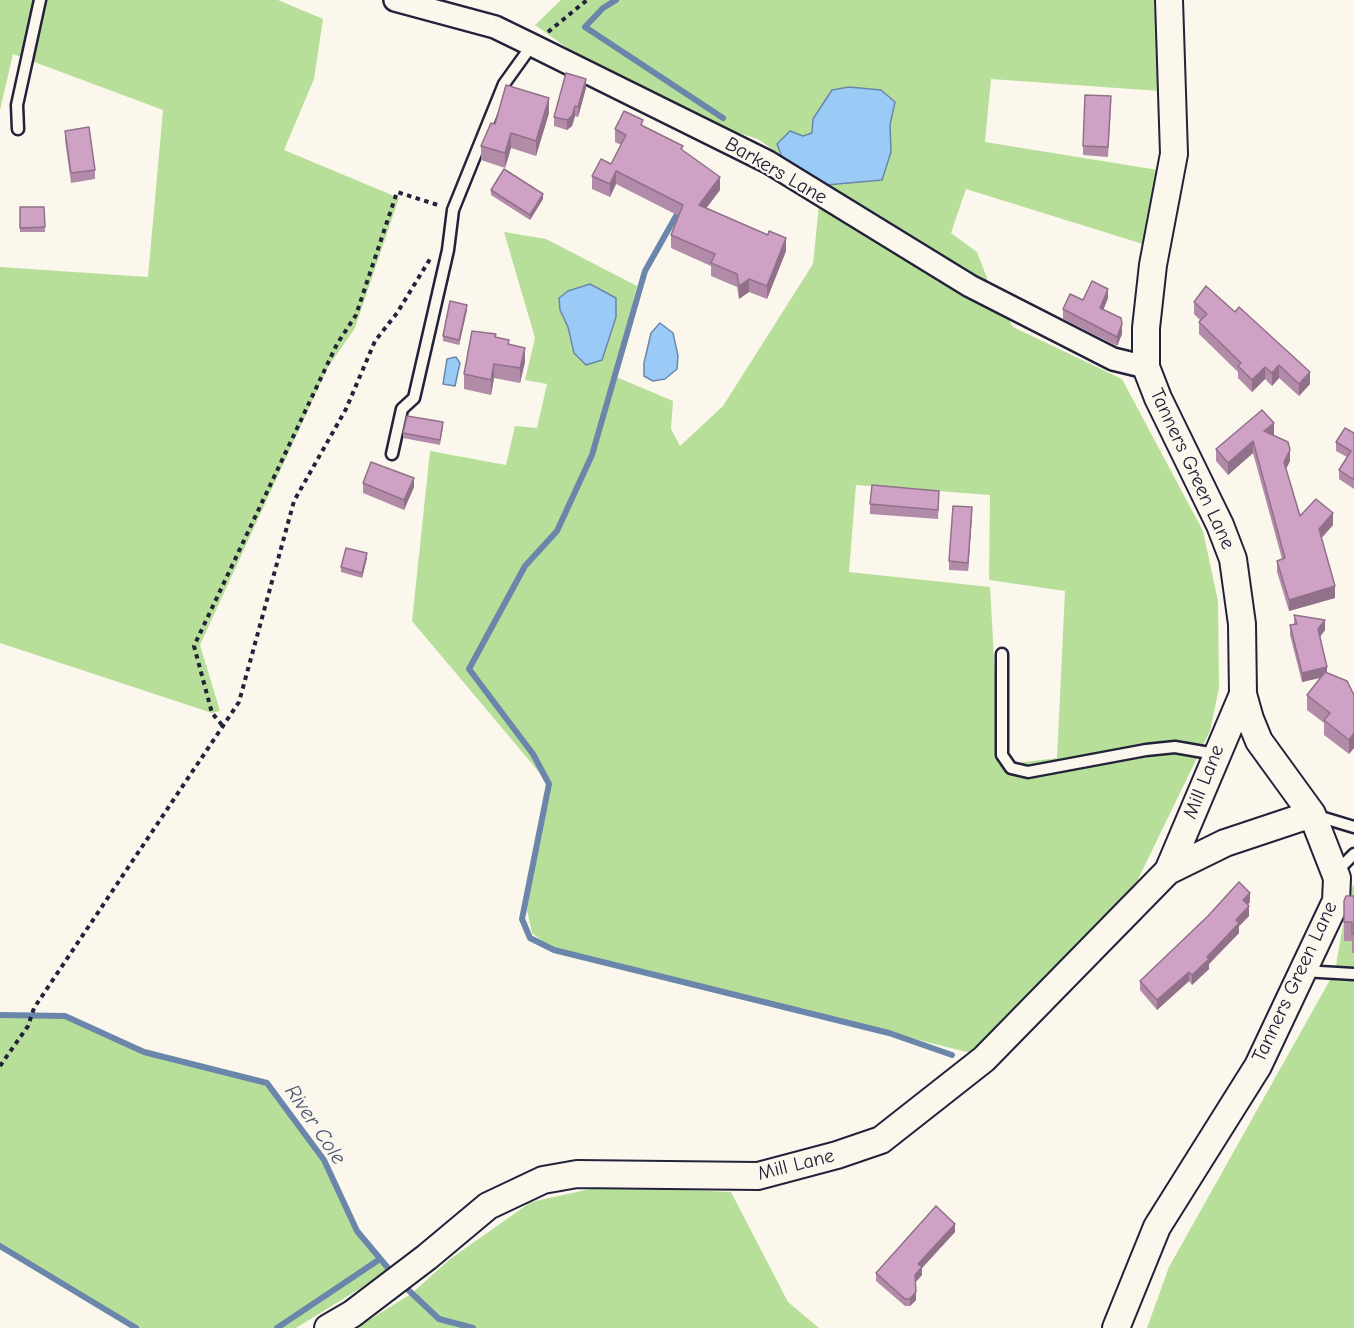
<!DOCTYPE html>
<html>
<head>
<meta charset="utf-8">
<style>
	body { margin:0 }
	canvas { display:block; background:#fbf7ec }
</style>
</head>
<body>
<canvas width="1354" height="1328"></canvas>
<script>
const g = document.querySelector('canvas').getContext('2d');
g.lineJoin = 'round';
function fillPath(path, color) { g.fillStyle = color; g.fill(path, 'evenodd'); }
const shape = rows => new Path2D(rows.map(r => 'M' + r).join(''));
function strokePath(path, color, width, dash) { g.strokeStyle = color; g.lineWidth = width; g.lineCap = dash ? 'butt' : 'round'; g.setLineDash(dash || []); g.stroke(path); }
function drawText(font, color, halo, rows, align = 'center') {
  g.font = font + ' "Comic Neue",sans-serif'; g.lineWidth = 4.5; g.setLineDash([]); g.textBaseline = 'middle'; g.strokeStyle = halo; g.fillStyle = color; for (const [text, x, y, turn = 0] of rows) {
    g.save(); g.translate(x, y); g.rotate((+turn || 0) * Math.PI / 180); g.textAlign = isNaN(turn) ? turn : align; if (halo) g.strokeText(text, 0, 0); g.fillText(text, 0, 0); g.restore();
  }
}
fillPath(shape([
	[0,0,278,0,323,19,314,79,284,150,399,198,355,328,328,367,200,645,220,711,212,713,0,643,0,267,148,277,163,110,13,54,0,110],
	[561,0,1154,0,1159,91,991,79,985,142,1158,170,1146,245,966,189,951,233,977,252,992,291,1013,327,1122,379,1203,531,1218,601,1219,688,1210,731,1127,902,1031,993,975,1054,554,950,532,933,527,910,549,784,412,621,430,451,506,465,515,426,537,428,547,384,525,380,535,338,504,232,546,239,637,286,614,376,673,401,671,429,680,446,723,406,813,264,821,185,758,139,729,130,601,72,535,25],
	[856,485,990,495,989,580,1065,591,1057,758,1000,765,990,587,849,572],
	[1354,884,1354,1328,1147,1328,1169,1267,1335,971,1348,895],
	[0,1015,65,1016,144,1052,267,1083,324,1160,357,1231,390,1270,296,1328,134,1328,5,1250,0,1246],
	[604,1186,731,1192,788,1302,819,1328,356,1328,411,1294,450,1259,531,1202]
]), '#b8df9a');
const water = shape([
	[849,87,881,90,895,102,890,125,891,152,882,180,826,185,782,157,777,144,790,131,803,136,812,133,813,119,832,90,849,87],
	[590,284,616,298,616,317,602,360,586,365,574,353,568,327,560,310,559,298,568,291,590,284],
	[660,323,673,333,678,356,677,369,665,379,653,381,644,376,644,363,651,333,660,323],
	[456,357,460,363,455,386,443,384,447,359,456,357]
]);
fillPath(water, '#9acaf6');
strokePath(water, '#6a87ab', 1.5);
strokePath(shape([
	[616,0,603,8,585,27,723,118],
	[680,209,645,271,592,455,557,531,525,566,469,669,533,754,549,784,522,919,530,938,554,950,889,1033,952,1055],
	[0,1015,65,1016,144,1052,267,1083,324,1160,357,1231,393,1274],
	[0,1246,136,1328],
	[402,1284,439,1319,473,1328],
	[277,1328,380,1259]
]), '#6a87ab', 6);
const service = shape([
	[18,129,17,105,40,0],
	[392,454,402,409,414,398,448,250,453,210,504,84,532,45],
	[1002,654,1002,755,1011,768,1028,772,1146,750,1175,747,1215,754],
	[1314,815,1354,827],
	[1337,871,1354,854],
	[1303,971,1354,974]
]);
const minor = shape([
	[395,0,495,27,532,45,768,162,970,286,1113,359,1146,367]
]);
const tertiary = shape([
	[1168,871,1225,843,1312,814],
	[328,1328,352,1314,427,1257,488,1206,543,1180,577,1174,758,1176,837,1155,881,1140,984,1059,1168,871,1243,694],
	[1116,1328,1157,1227,1258,1066,1336,901,1337,878,1312,814,1259,741,1250,719,1243,694,1242,624,1233,559,1220,525,1158,398,1146,367,1146,328,1153,265,1174,154,1169,0]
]);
strokePath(service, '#22223b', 15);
strokePath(minor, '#22223b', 26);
strokePath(tertiary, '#22223b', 30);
strokePath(shape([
	[548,32,587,0],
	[222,725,212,713,194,646,337,344,356,315,397,192,441,206],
	[0,1066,28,1026,34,1008,239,702,294,501,346,409,375,341,397,313,430,259]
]), '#22223b', 4, [4.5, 4.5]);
strokePath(service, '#fbf7ec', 10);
strokePath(minor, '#fbf7ec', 21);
strokePath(tertiary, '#fbf7ec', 26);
fillPath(shape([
	[586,88,578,117,575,116,572,126,567,130,554,126,554,117],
	[1111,106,1108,157,1083,155,1083,146],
	[549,113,536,156,511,148,505,168,481,160,481,146],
	[643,126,683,150,720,190,706,208,786,251,767,299,749,292,739,299,737,287,711,276,711,266,671,248,671,235,679,216,616,184,610,197,592,189,592,176,611,164,621,145,615,142,615,129],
	[65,131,95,170,95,179,71,183,65,140],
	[491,190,543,199,530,220,491,195],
	[20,207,44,207,45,232,20,232],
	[1108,298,1103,310,1122,334,1117,346,1063,319,1063,309,1083,300],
	[1194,302,1310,384,1299,396,1279,378,1272,386,1265,379,1252,392,1238,378,1238,372,1199,334,1199,322,1200,320,1194,314],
	[467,310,459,345,443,341,443,336],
	[509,344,525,362,520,383,494,378,491,395,464,389,464,374],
	[443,427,440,445,403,438,403,433],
	[1354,433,1354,489,1339,479,1339,470,1347,457,1336,451,1336,442],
	[1273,435,1290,461,1286,469,1300,516,1333,525,1321,538,1335,598,1289,611,1277,572,1277,561,1282,559,1253,453,1228,475,1216,461,1216,449],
	[363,483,414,487,404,510,363,493],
	[939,500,938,519,870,514,870,504],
	[972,515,968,571,949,570,949,561],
	[367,558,362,578,341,572,341,567],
	[1294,615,1325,630,1320,637,1327,673,1354,695,1354,748,1349,754,1324,735,1324,723,1307,710,1307,695,1320,678,1302,682,1290,635,1290,625,1294,624],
	[1354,896,1354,953,1352,953,1352,941,1344,941,1344,901],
	[1250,902,1248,905,1249,916,1239,926,1239,933,1209,964,1209,969,1192,985,1189,981,1157,1010,1140,990,1140,981],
	[955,1232,922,1268,922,1275,915,1282,916,1300,910,1306,905,1306,876,1281,876,1273]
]), '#b28ba9');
fillPath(shape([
	[586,79,586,88,578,117,578,107],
	[549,98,549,113,536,156,536,141],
	[575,106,575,116,572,126,567,130,567,120],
	[511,133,511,148,505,168,505,153],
	[616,171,616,184,610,197,610,184],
	[720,177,720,190,699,218,699,205],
	[543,194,543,199,530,220,530,215],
	[786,238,786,251,767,299,767,286],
	[749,279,749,292,739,299,739,286],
	[1108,289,1108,298,1100,318,1100,308],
	[467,305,467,310,459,345,459,340],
	[1122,324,1122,334,1117,346,1117,337],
	[525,348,525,362,520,383,520,368],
	[494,364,494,378,491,395,491,380],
	[1279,365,1279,378,1272,386,1272,373],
	[1265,367,1265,379,1252,392,1252,380],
	[1310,372,1310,384,1299,396,1299,384],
	[1274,423,1274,435,1264,443,1264,431],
	[1253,441,1253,453,1228,475,1228,463],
	[1290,450,1290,461,1284,473,1284,462],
	[414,478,414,487,404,510,404,500],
	[972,507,972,515,968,571,968,563],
	[1333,513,1333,525,1319,541,1319,529],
	[367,553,367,558,362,578,362,573],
	[1335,586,1335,598,1289,611,1289,600],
	[1325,620,1325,630,1318,639,1318,629],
	[1327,667,1327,676,1302,682,1302,673],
	[1354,733,1354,748,1349,754,1349,740],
	[1250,893,1250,902,1243,910,1243,900],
	[1249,906,1249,916,1239,926,1239,933,1209,964,1209,969,1192,985,1192,975,1236,920],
	[1189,972,1189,981,1157,1010,1157,1000],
	[955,1224,955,1232,922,1268,922,1275,915,1283,915,1275,918,1264],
	[916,1292,916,1300,910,1306,910,1299]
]), '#91718a');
const building = shape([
	[566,73,586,79,578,107,575,106,572,116,567,120,554,117,566,73],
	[506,85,549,98,536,141,511,133,505,153,481,146,491,123,495,124,506,85],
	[1085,95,1111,96,1108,147,1083,146,1085,95],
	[624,111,643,120,641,125,683,146,681,149,720,177,699,205,768,235,769,231,786,238,767,286,749,279,739,286,737,274,711,263,715,254,671,235,683,205,616,171,610,184,592,176,601,159,611,164,626,135,615,129,624,111],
	[89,127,95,170,71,173,65,131,89,127],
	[504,169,543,194,530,215,491,190,504,169],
	[20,207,44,207,45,227,20,228,20,207],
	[1092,281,1108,289,1100,308,1121,318,1122,324,1117,337,1063,309,1070,294,1083,300,1092,281],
	[1206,286,1235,312,1239,307,1310,372,1299,384,1279,365,1272,373,1265,367,1252,380,1238,366,1241,363,1199,322,1207,314,1194,302,1206,286],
	[450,301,467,305,459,340,443,336,450,301],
	[472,331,496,334,495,337,509,340,508,344,525,348,520,368,494,364,491,380,464,374,472,331],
	[1262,410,1274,423,1264,431,1288,442,1290,450,1284,462,1300,516,1316,499,1333,513,1319,529,1335,586,1289,600,1277,561,1285,558,1253,441,1228,463,1216,449,1262,410],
	[407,416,443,422,440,440,403,433,407,416],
	[1345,428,1354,433,1354,480,1339,470,1351,451,1336,442,1345,428],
	[371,462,414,478,404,500,363,483,371,462],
	[872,485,939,491,938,510,870,504,872,485],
	[953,506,972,507,968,563,949,561,953,506],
	[346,548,367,553,362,573,341,567,346,548],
	[1294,615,1325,620,1318,629,1327,667,1302,673,1290,625,1297,624,1294,615],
	[1325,672,1347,681,1354,695,1354,733,1349,740,1324,720,1330,713,1307,695,1325,672],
	[1239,882,1250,893,1243,900,1249,906,1236,920,1239,923,1207,957,1209,959,1192,975,1189,972,1157,1000,1140,981,1208,916,1239,882],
	[1346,896,1354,896,1354,934,1352,934,1352,922,1344,922,1344,901,1346,896],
	[936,1206,955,1224,918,1264,922,1267,915,1275,916,1292,910,1299,905,1299,876,1273,936,1206]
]);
fillPath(building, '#cfa2c5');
strokePath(building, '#91718a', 1.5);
drawText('20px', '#22223b', '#fbf7ec', [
	["Barkers Lane",776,171,30],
	["Tanners Green Lane",1192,469,65],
	["Mill Lane",1204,782,-68],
	["Tanners Green Lane",1295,982,-65],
	["Mill Lane",796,1165,-14]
]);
drawText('italic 21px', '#465473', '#fbf7ec', [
	["River Cole",315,1125,56]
]);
</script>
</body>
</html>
